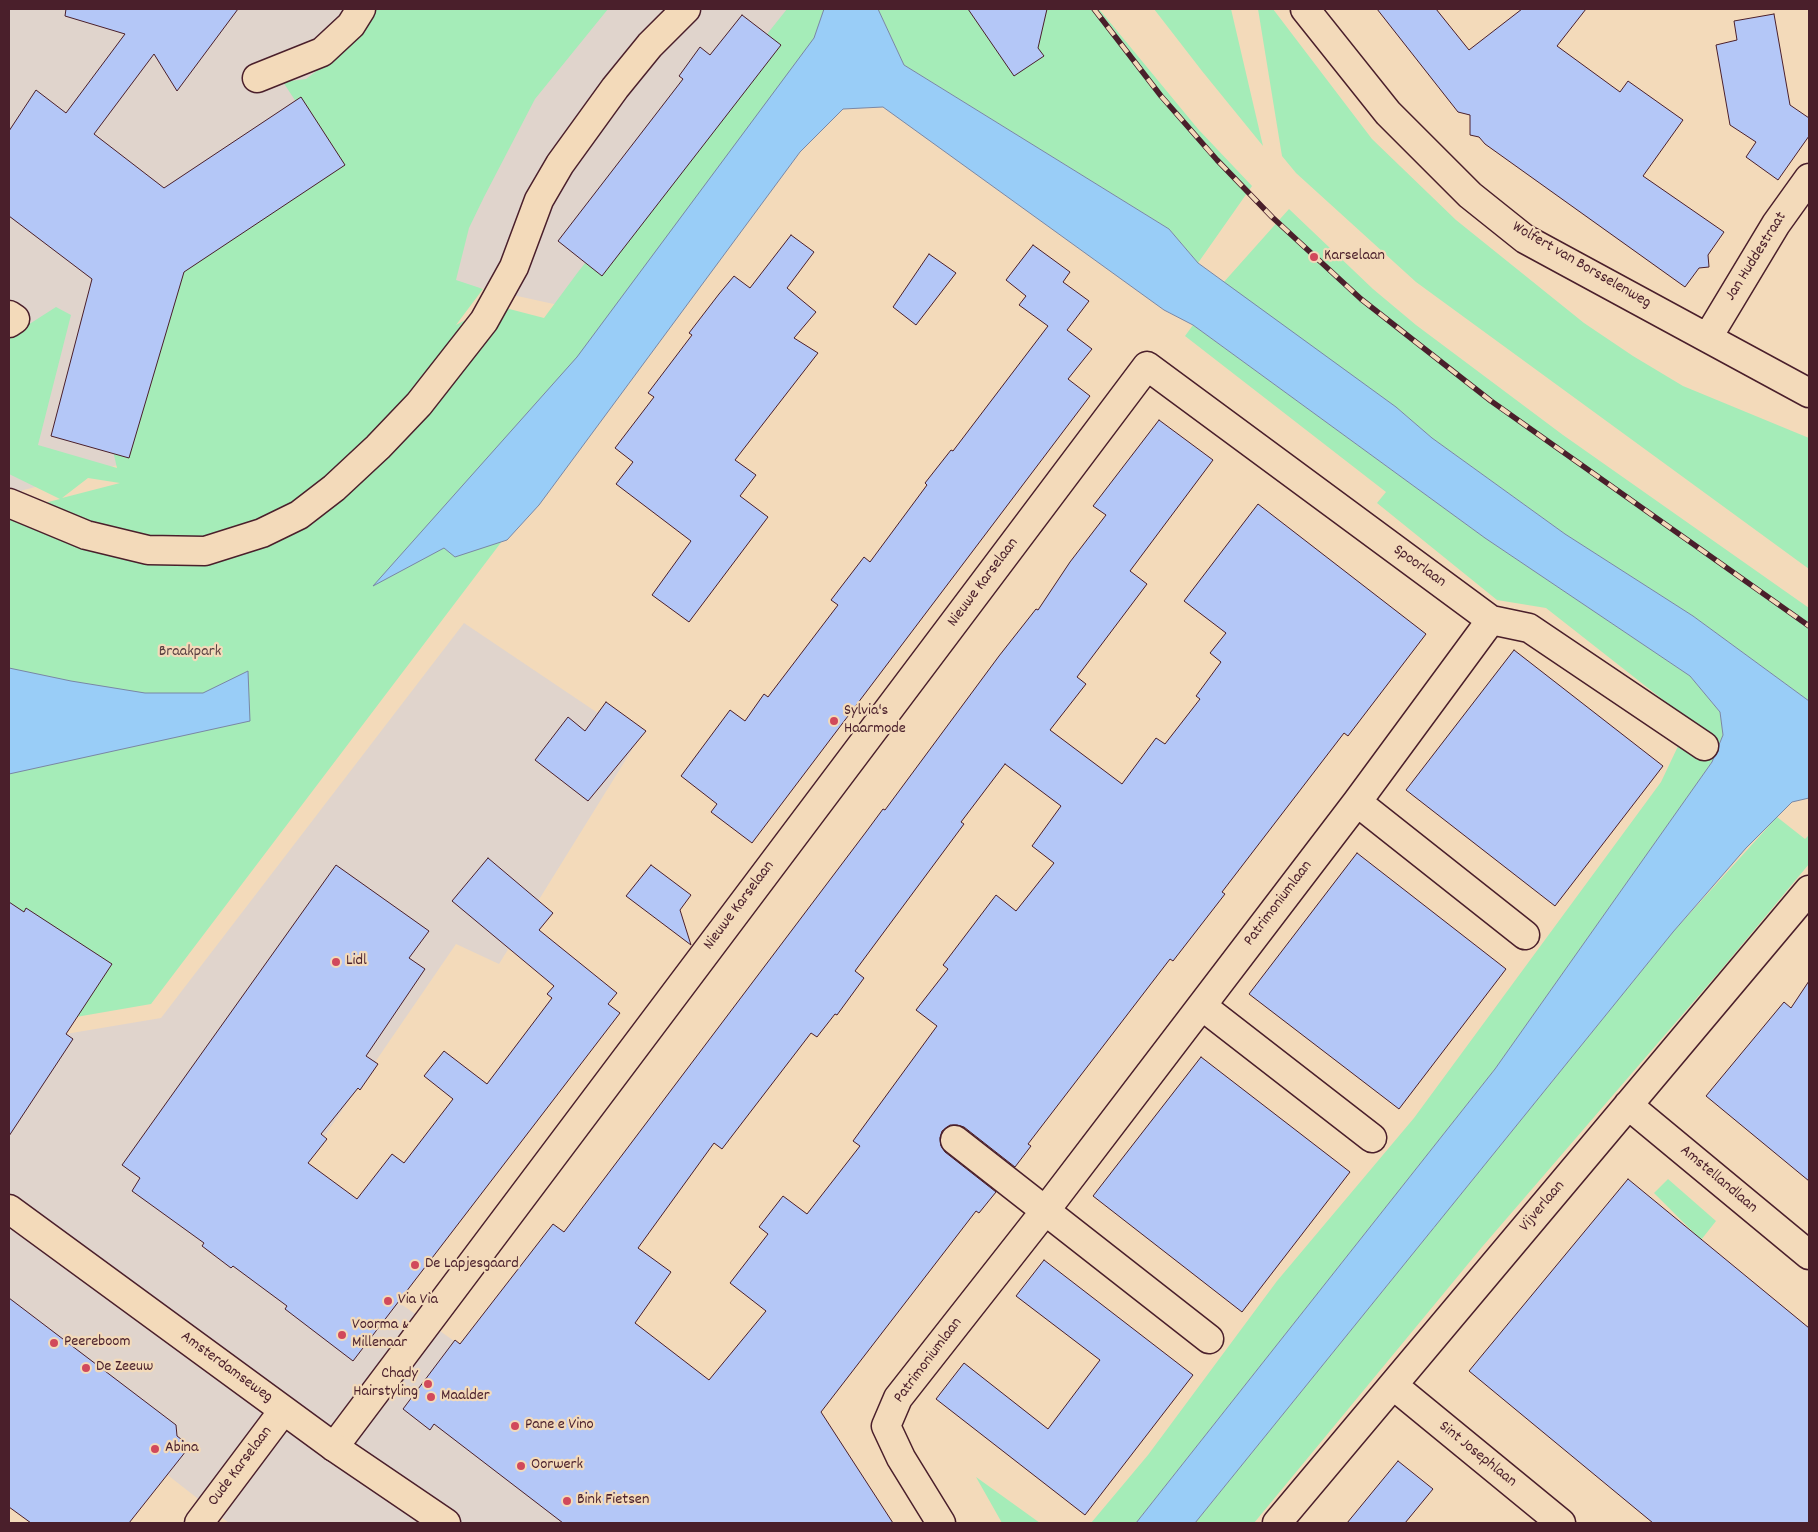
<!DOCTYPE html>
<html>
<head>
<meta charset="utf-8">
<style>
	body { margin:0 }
	#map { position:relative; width:1818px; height:1532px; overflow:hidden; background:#f3daba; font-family:Dekko,sans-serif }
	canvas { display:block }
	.frame { position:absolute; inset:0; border:10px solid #4a1f2b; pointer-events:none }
</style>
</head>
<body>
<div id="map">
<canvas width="1818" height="1532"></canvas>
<div class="frame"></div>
</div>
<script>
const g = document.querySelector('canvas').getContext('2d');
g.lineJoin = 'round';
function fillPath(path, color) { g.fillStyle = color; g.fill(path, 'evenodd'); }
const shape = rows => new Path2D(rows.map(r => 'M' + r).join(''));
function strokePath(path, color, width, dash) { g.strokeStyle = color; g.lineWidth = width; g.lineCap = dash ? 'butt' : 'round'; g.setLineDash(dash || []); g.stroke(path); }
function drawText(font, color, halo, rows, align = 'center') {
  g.font = font + ' Dekko,sans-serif'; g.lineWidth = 4.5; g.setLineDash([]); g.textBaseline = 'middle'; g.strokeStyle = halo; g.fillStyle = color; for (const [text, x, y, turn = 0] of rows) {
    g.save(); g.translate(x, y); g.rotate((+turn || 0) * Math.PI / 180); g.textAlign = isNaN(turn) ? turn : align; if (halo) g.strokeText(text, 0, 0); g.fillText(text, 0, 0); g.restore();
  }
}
fillPath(shape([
	[9,9,842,9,649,325,481,288,181,448,9,494],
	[464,623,638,740,499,964,456,944,271,1214,717,1523,229,1523,9,1351,9,1036,18,1042,161,1018]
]), '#e0d4cc');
fillPath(shape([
	[373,9,608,9,535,99,484,197,469,228,456,280,483,289,456,325,494,305,544,318,578,272,787,9,824,9,814,38,778,88,650,346,151,1004,24,1026,9,1022,9,512,60,499,9,474,9,337,56,307,71,315,38,445,117,468,111,442,165,269,333,158,283,82,306,79,344,50],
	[88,478,120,483,62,498],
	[878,9,1099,9,1198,129,1252,186,1198,263,1169,229,904,65],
	[1154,9,1231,9,1263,146,1202,71],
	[1258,9,1273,9,1372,139,1456,220,1584,323,1633,356,1683,386,1809,438,1809,569,1416,282,1296,173,1282,156],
	[1289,209,1373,289,1416,325,1563,435,1809,608,1809,701,1693,616,1565,534,1432,438,1396,407,1223,283],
	[1193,325,1485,538,1690,676,1720,712,1723,735,1712,762,1495,1069,1136,1523,1091,1523,1148,1455,1277,1281,1414,1118,1661,782,1690,721,1546,608,1497,600,1377,503,1386,492,1185,336],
	[1777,817,1805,839,1809,835,1809,864,1720,971,1482,1247,1254,1523,1195,1523,1673,932],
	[1668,1179,1716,1221,1701,1240,1654,1193],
	[976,1477,1040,1523,1002,1523]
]), '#a5ecb8');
const water = shape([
	[824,9,878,9,904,65,1169,229,1198,263,1396,407,1432,438,1565,534,1693,616,1809,701,1809,798,1792,802,1746,848,1673,932,1195,1523,1136,1523,1495,1069,1712,762,1723,735,1720,712,1690,676,1485,538,1193,325,1164,310,883,107,843,109,800,152,539,505,507,540,455,557,444,548,373,586,577,357,814,38,824,9],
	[9,668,71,681,145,693,203,693,248,671,250,721,9,774,9,668]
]);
fillPath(water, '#99cdf7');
strokePath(water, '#7987a5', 1);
const building = shape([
	[66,9,238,9,177,91,154,54,94,134,164,188,301,97,345,165,184,272,129,458,51,436,92,279,9,216,9,131,36,90,66,113,125,34,65,16,66,9],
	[968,9,1047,9,1038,48,1044,56,1014,76,968,9],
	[1377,9,1436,9,1469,50,1522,9,1586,9,1557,46,1620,92,1628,81,1683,120,1643,176,1724,232,1708,255,1709,267,1699,268,1685,287,1485,144,1479,137,1470,135,1470,115,1458,112,1377,9],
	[1774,14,1790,105,1809,118,1809,136,1778,180,1746,157,1756,142,1730,125,1716,45,1737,40,1734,21,1774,14],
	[742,15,781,45,602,276,558,241,683,79,679,76,700,47,710,55,742,15],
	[791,235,814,252,787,288,816,312,794,338,818,353,735,460,756,475,740,496,768,517,689,622,652,595,691,541,616,484,633,462,615,448,654,397,648,393,692,335,689,333,719,294,734,276,750,288,791,235],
	[1033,245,1070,272,1063,282,1089,301,1067,330,1092,349,1068,379,1090,396,752,843,711,812,717,804,681,776,730,710,745,721,764,694,768,697,838,605,831,600,864,557,870,562,927,485,925,483,951,450,953,451,1048,326,1019,305,1026,296,1006,280,1033,245],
	[929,254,956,273,916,325,893,307,929,254],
	[1159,420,1213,460,1130,571,1147,584,1077,677,1086,684,1050,730,1122,784,1156,738,1165,744,1200,699,1196,696,1221,662,1210,653,1226,633,1184,601,1258,504,1426,634,1348,736,1344,733,1222,892,1225,894,1173,961,1170,959,1150,985,1028,1144,1031,1146,1015,1167,964,1127,957,1125,950,1125,942,1131,940,1138,941,1146,945,1152,996,1192,979,1213,976,1211,821,1412,893,1523,563,1523,434,1424,430,1430,403,1409,455,1340,460,1344,553,1224,564,1232,866,832,883,809,885,810,999,656,1036,609,1038,610,1070,562,1106,515,1093,506,1159,420],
	[1005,764,1061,806,1032,846,1054,863,1016,911,996,895,943,965,948,969,916,1010,937,1026,853,1141,860,1146,807,1214,783,1196,759,1227,768,1234,730,1283,766,1311,709,1380,635,1323,671,1272,638,1248,714,1143,722,1149,811,1033,817,1037,835,1014,837,1015,864,978,855,971,964,824,961,822,1005,764],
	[1514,650,1663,766,1555,906,1406,790,1514,650],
	[606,702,646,731,588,801,535,760,568,717,585,731,606,702],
	[1357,853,1506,969,1399,1109,1249,994,1357,853],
	[488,858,553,913,539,930,617,993,608,1004,620,1013,353,1361,285,1309,287,1306,233,1266,231,1268,202,1246,204,1243,132,1191,140,1178,122,1165,336,865,429,931,409,958,425,969,366,1056,378,1064,360,1090,358,1088,321,1134,327,1139,308,1163,357,1199,392,1154,404,1163,453,1099,424,1076,444,1051,487,1084,552,998,547,994,554,986,452,901,488,858],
	[651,865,691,895,680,910,691,945,626,896,651,865],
	[9,902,24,912,26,908,112,964,66,1034,73,1039,9,1136,9,902],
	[1809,981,1809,1181,1706,1096,1784,1002,1791,1008,1809,981],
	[1201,1057,1350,1172,1242,1312,1093,1196,1201,1057],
	[1628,1179,1809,1328,1809,1523,1653,1523,1469,1371,1628,1179],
	[1044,1260,1193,1375,1085,1515,936,1399,964,1363,1048,1429,1100,1360,1016,1296,1044,1260],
	[9,1298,176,1425,177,1436,190,1446,129,1523,31,1523,9,1507,9,1298],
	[1398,1461,1433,1489,1405,1523,1347,1523,1398,1461]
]);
fillPath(building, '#b4c7f7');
strokePath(building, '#4a1f2b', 1);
const minor = shape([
	[1305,9,1388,113,1470,195,1525,239,1809,393],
	[257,78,322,52,351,25,361,9],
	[9,315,15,319,9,323],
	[1708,337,1776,224,1809,178],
	[9,503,86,535,148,550,205,551,262,533,299,515,334,488,378,447,419,404,484,321,514,267,539,200,560,164,615,88,650,45,686,9],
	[1357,802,1525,935],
	[1202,1006,1372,1138],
	[1628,1105,1809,1255],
	[955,1140,1209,1339],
	[1394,1386,1561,1523],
	[334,1447,1147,366,1491,620,1529,628,1704,746],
	[199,1523,283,1411],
	[941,1523,901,1458,886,1426,898,1398,1045,1211,1357,802,1491,620],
	[1277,1523,1809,890]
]);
const major = shape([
	[9,1209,334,1447,446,1523]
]);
strokePath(minor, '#4a1f2b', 31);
strokePath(major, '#4a1f2b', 31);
strokePath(minor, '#f3daba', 28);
strokePath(major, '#f3daba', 28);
const rail = shape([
	[1094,9,1161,96,1217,160,1272,217,1361,299,1491,401,1809,626]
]);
strokePath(rail, '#4a1f2b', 5.5);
strokePath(rail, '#f3daba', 4, [11]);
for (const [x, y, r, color] of [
	[1314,257,5,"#d1495b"],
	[834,721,5,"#d1495b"],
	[336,962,5,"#d1495b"],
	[415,1265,5,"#d1495b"],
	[388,1301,5,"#d1495b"],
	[342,1335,5,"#d1495b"],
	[54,1343,5,"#d1495b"],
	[86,1368,5,"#d1495b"],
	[428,1384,5,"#d1495b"],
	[431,1397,5,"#d1495b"],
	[515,1426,5,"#d1495b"],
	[155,1449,5,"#d1495b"],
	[521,1466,5,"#d1495b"],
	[567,1501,5,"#d1495b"]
]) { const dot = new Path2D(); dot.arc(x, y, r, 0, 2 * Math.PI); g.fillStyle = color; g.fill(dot); strokePath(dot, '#f3daba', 2); }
drawText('16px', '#4a1f2b', '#f3daba', [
	["Karselaan",1324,257],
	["Sylvia's",844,712],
	["Haarmode",844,730],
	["Lidl",346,962],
	["De Lapjesgaard",425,1265],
	["Via Via",398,1301],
	["Voorma &",352,1326],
	["Millenaar",352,1344],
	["Peereboom",64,1343],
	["De Zeeuw",96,1368],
	["Chady",418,1375,"right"],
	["Hairstyling",418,1393,"right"],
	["Maalder",441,1397],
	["Pane e Vino",525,1426],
	["Abina",165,1449],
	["Oorwerk",531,1466],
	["Bink Fietsen",577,1501]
], 'left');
drawText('16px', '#4a1f2b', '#f3daba', [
	["Jan Huddestraat",1757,257,-58],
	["Wolfert van Borsselenweg",1581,266,30],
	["Spoorlaan",1419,567,36],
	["Nieuwe Karselaan",984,583,-53],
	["Patrimoniumlaan",1279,904,-53],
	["Nieuwe Karselaan",740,906,-53],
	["Amstellandlaan",1718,1180,40],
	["Vijverlaan",1543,1207,-50],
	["Patrimoniumlaan",929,1361,-53],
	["Amsterdamseweg",226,1368,36],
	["Sint Josephlaan",1477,1455,39],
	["Oude Karselaan",241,1467,-53]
]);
drawText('16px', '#583e40', '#f3daba', [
	["Braakpark",190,653]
]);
</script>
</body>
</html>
